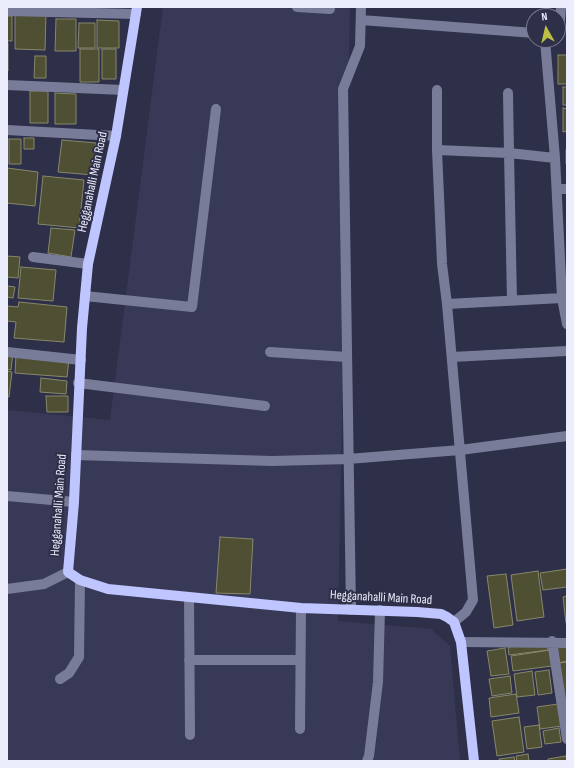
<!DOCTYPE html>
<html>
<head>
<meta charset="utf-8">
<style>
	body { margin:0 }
	#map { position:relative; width:574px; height:768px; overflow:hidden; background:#2e2f48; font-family:"Sofia Sans Condensed",sans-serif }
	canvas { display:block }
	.frame { position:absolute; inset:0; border:8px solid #ebedfd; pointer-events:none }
	.north { position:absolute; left:526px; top:8px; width:40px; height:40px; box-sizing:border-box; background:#2e2f48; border:1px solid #7a7b90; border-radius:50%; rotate:352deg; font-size:11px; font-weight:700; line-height:16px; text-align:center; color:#ebedfd }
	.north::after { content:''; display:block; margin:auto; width:14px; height:18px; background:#bcbf43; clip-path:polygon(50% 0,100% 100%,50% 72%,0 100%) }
</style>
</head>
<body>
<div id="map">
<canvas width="574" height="768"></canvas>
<div class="frame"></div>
<div class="north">N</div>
</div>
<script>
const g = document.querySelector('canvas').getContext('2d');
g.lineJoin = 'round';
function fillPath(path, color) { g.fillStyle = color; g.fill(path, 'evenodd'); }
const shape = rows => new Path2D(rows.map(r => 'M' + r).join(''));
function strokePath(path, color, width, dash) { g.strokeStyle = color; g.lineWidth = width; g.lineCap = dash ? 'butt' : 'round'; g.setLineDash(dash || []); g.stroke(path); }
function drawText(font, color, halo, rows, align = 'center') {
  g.font = font + ' "Sofia Sans Condensed",sans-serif'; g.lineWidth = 4; g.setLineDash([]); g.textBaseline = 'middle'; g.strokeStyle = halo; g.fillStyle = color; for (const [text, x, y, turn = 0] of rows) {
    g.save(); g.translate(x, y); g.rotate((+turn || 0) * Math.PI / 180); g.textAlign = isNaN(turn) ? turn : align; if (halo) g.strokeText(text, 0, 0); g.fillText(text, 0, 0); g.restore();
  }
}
fillPath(shape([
	[163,7,350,7,338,621,431,629,450,646,460,761,7,761,7,410,110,420]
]), '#373957');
const building = shape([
	[15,14,46,14,45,50,15,49,15,14],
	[7,16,12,16,12,41,7,41,7,16],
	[56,19,76,19,76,51,55,51,56,19],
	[97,20,119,21,119,48,97,48,97,20],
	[79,23,95,23,95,48,78,48,79,23],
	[7,43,8,43,8,71,7,71,7,43],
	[80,49,99,49,99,82,80,82,80,49],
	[102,49,116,49,116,79,102,79,102,49],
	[558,55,567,55,567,84,558,84,558,55],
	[35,56,46,56,46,78,34,78,35,56],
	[563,87,567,87,567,105,563,105,563,87],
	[30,91,48,91,48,123,30,123,30,91],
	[55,93,76,94,76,124,55,124,55,93],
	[563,108,567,109,567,131,563,132,563,108],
	[24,138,34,138,34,149,24,149,24,138],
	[9,139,21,139,21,164,9,164,9,139],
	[62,140,96,143,93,175,58,172,62,140],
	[566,150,567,150,567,164,566,164,566,150],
	[7,168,38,172,35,206,7,203,7,168],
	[43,176,84,180,79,228,38,224,43,176],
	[51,228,75,230,71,257,48,253,51,228],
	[7,256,20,257,18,278,7,277,7,256],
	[21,267,56,270,53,301,18,298,21,267],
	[7,286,15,287,13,298,7,297,7,286],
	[19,302,67,307,64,342,14,338,16,322,7,321,7,306,18,307,19,302],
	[7,352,13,353,11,370,7,369,7,352],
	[16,355,69,359,67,377,15,373,16,355],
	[7,371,12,372,9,397,7,397,7,371],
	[41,378,67,381,66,394,40,392,41,378],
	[46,396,68,396,68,412,47,412,46,396],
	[220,537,253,539,250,594,216,593,220,537],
	[567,569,567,587,543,590,540,573,567,569],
	[538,571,544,617,517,621,511,575,538,571],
	[506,574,513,625,494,628,487,576,506,574],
	[567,596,567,623,566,623,563,597,567,596],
	[547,642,548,650,509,655,508,647,547,642],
	[555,645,567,647,567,661,558,663,555,645],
	[505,648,509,674,491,676,487,651,505,648],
	[550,650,552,666,513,671,511,656,550,650],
	[567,662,567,724,559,663,567,662],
	[549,670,552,693,538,695,535,672,549,670],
	[532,671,535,695,517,697,514,674,532,671],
	[510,676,512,693,492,696,489,679,510,676],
	[516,694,519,713,491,717,489,698,516,694],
	[558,704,562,726,540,729,537,707,558,704],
	[519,717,524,752,497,756,492,721,519,717],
	[539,725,542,747,527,749,524,727,539,725],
	[559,728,561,742,545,744,543,731,559,728],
	[528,754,529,761,517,761,516,756,528,754],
	[566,756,567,761,548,761,548,759,566,756],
	[514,757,515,761,500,761,499,759,514,757]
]);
fillPath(building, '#4e4f33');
strokePath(building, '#87886a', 1);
strokePath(shape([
	[297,7,330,9],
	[7,11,136,14],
	[361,20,534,33],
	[560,21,561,7],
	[545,40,555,158,562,298,567,324],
	[7,85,123,90],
	[437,90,437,150,442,264,447,304,473,600,466,612,454,622],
	[508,93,509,153,555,158],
	[7,130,116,136],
	[437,150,509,153,512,301],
	[557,189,567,189],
	[33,257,88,264],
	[85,296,192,307,216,109],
	[447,304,562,298],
	[7,352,81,360],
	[270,352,347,357],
	[452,357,567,351],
	[78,383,265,406],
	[76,455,272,461,348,459,460,450,567,436],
	[7,496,74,502],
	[7,589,44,584,68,572],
	[189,598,190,735],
	[351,610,343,89,360,46,361,7],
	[552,641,567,739],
	[461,642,567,643],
	[189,660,300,660],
	[60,679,69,673,79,657,80,580],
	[300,729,301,608],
	[367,761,369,756,378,682,380,610]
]), '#797c98', 10);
strokePath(shape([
	[137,7,116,136,88,264,82,328,74,502,68,572,80,580,108,589,301,608,417,612,441,614,447,617,454,622,461,642,474,761]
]), '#bfc5fe', 10);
drawText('13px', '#ebedfd', '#2e2f48', [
	["Hegganahalli Main Road",93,182,-78],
	["Hegganahalli Main Road",59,505,-86],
	["Hegganahalli Main Road",381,598,3]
]);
</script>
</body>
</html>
